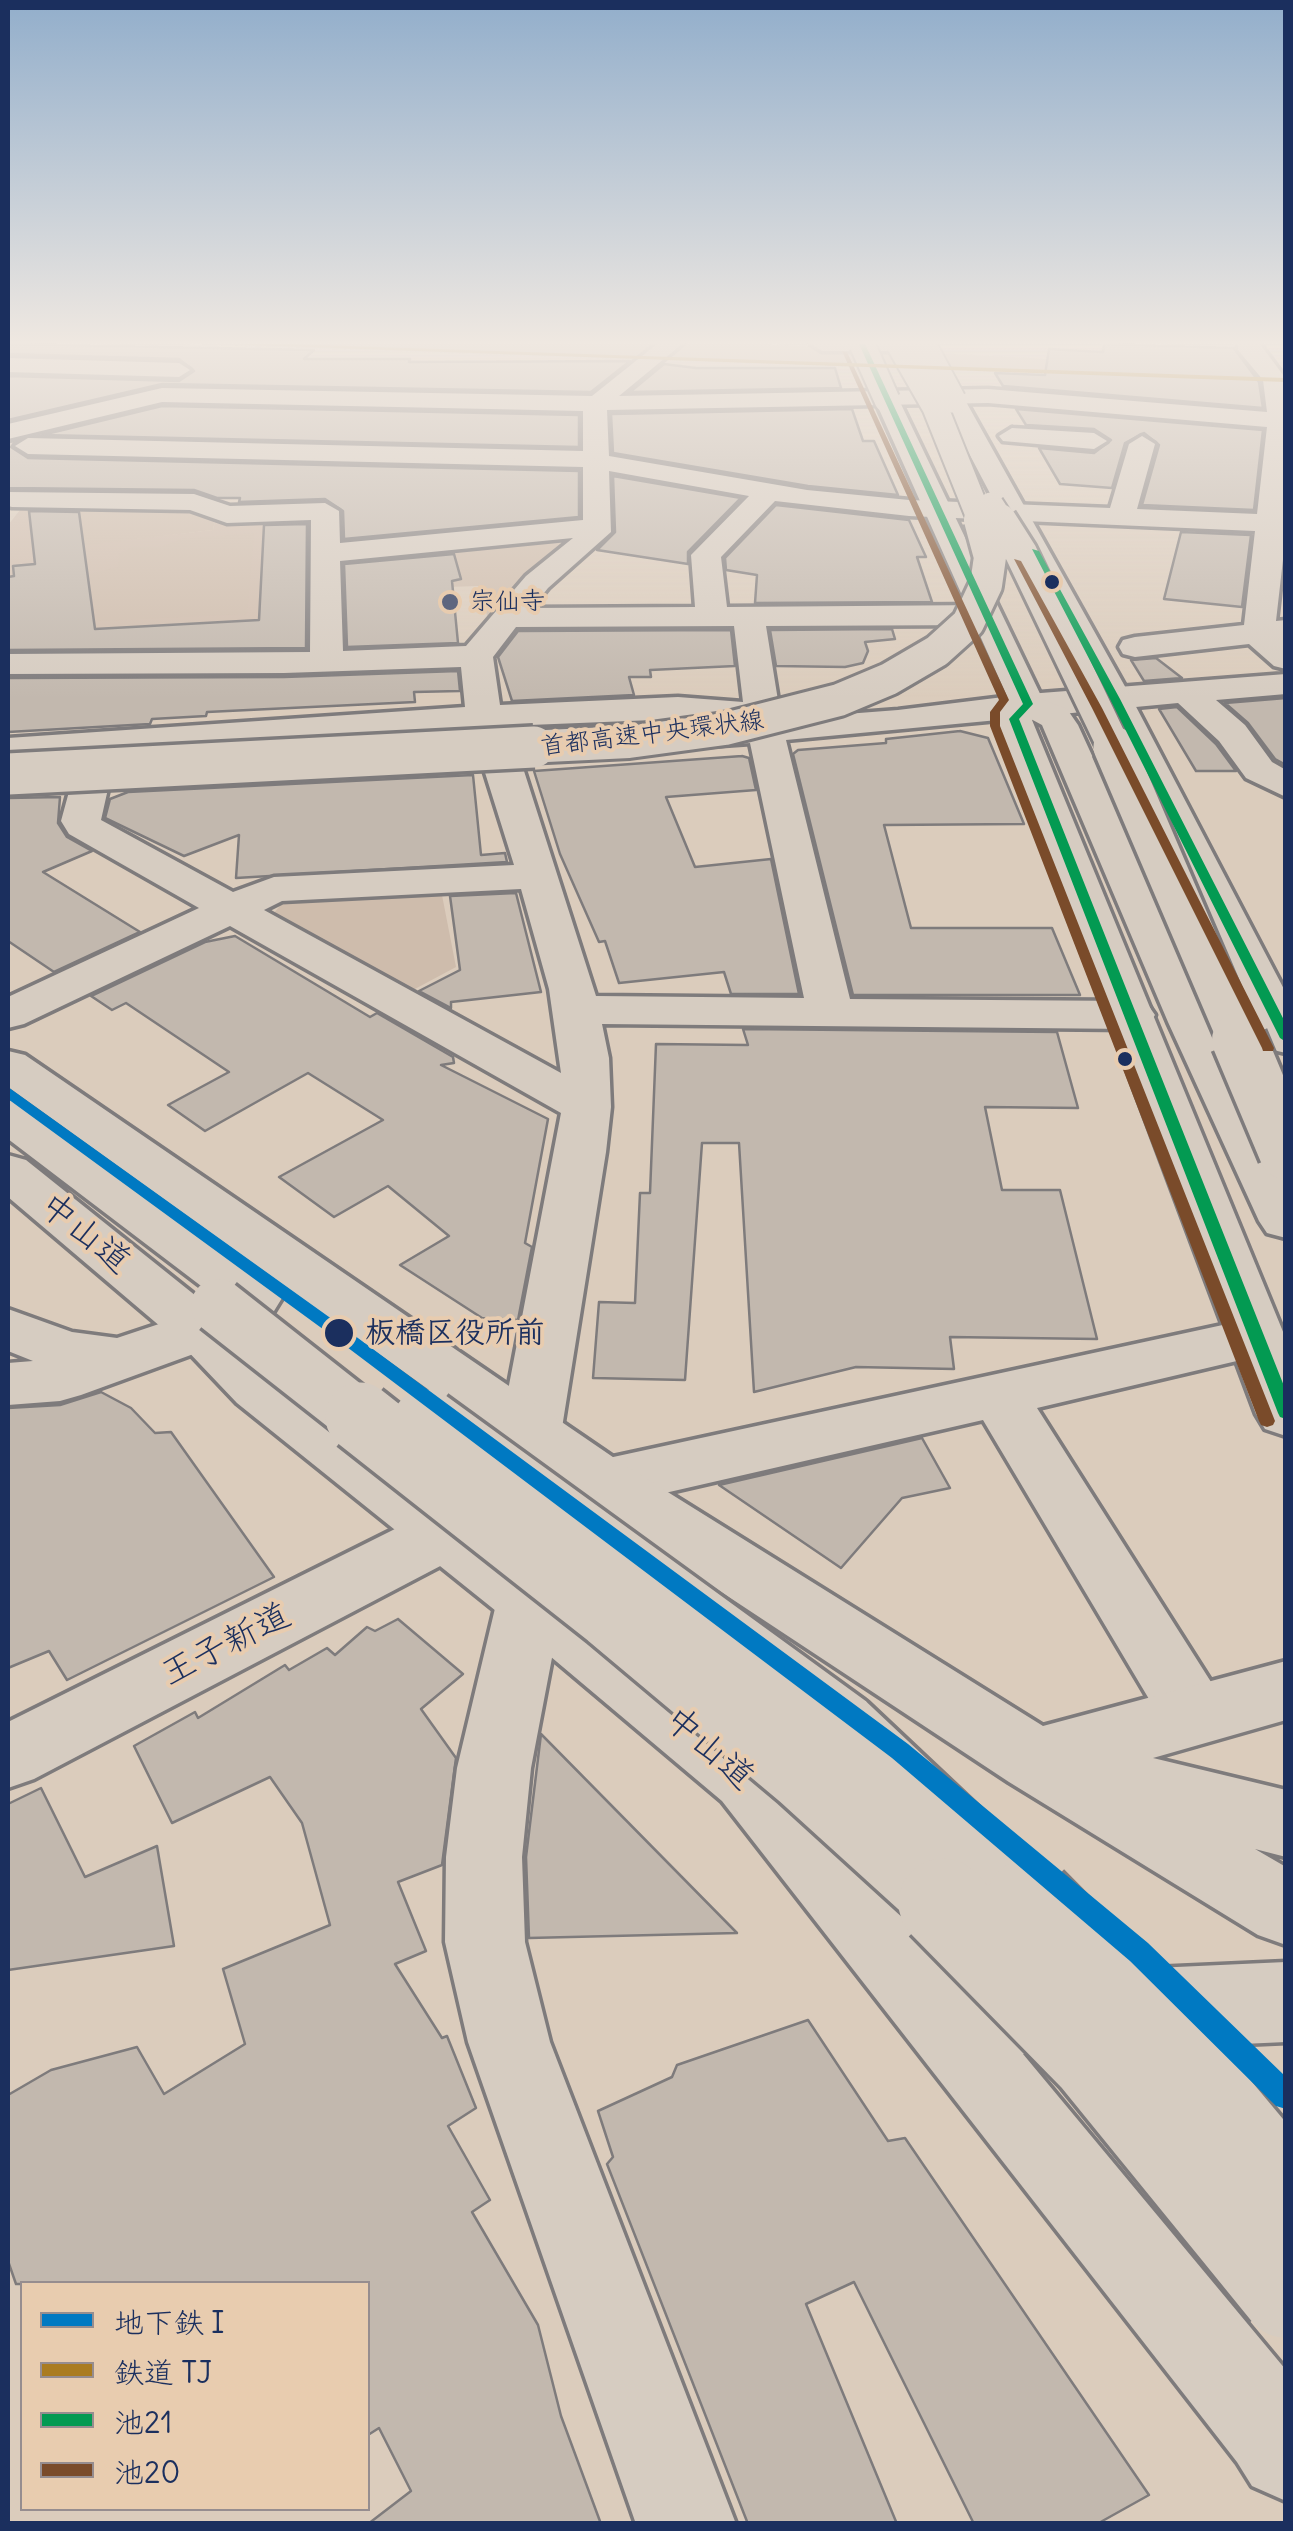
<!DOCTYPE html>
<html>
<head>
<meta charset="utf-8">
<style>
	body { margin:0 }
	#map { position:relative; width:1293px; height:2531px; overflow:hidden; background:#dbccbc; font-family:Delius,"Klee One",sans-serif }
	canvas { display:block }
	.frame { position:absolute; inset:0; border:10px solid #1b2f5e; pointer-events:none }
	.legend { position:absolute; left:20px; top:2281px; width:350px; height:230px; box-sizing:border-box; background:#e8ccaf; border:2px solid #968d8f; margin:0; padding:12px 18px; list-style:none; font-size:30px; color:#1b2f5e }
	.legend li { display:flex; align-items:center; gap:20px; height:50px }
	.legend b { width:50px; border:2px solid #968d8f }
</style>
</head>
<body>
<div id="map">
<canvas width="1293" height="2531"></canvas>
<div class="frame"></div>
<ul class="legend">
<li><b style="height:12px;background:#0079c2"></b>地下鉄 I</li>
<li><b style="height:12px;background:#aa7c21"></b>鉄道 TJ</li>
<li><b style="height:12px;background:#039a52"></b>池21</li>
<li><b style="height:12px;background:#7a4b2a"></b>池20</li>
</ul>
</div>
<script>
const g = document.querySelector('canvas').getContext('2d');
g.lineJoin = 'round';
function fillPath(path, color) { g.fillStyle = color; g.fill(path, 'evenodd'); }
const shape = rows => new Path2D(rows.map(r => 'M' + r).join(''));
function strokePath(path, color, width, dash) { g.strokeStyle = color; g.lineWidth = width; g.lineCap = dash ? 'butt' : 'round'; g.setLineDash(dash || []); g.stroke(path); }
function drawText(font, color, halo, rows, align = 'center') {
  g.font = font + ' Delius,"Klee One",sans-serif'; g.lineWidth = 8; g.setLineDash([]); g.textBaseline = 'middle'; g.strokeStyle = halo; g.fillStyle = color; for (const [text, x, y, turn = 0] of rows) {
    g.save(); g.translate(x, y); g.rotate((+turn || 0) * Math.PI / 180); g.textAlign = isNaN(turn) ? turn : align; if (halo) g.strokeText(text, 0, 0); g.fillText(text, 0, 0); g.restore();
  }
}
fillPath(shape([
	[183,344,765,344,1069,360,1246,362,1265,381],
	[78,504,79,545,213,530,215,520,313,518,314,646,284,654,8,655,8,525,24,505]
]), '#cfbcad');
fillPath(shape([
	[78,504,196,508,215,520,213,530,79,546],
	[254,533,247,614,98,621,89,574,118,567,119,554,133,547,162,547,181,539],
	[565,533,576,539,489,623,479,586,447,587,423,573,402,548],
	[441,890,456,967,413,990,274,913,287,897]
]), '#cebcac');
const building = shape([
	[8,344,314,350,304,359,410,359,409,362,630,361,591,392,162,384,8,420,8,376,179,381,194,371,179,359,8,354,8,344],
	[1104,344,1234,348,1259,382,1263,408,1003,386,995,373,1045,375,1049,349,1103,352,1104,344],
	[664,364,696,368,835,368,841,388,630,392,664,364],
	[162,406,579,415,579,447,42,435,162,406],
	[852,409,863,441,874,441,898,495,808,486,613,453,611,414,852,409],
	[1016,409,1263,430,1254,510,1142,505,1159,445,1144,433,1125,443,1112,488,1060,484,1039,448,1094,453,1111,440,1094,429,1026,425,1016,409],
	[16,441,11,447,28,458,579,471,579,517,344,539,343,511,325,499,239,502,240,498,217,498,194,490,8,488,8,442,16,441],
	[613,476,741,498,688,552,688,564,597,550,615,532,613,476],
	[776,505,909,520,926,557,917,557,932,602,755,603,757,575,726,570,725,558,776,505],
	[29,511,79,512,95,629,259,620,264,525,307,524,306,648,8,650,8,577,14,576,13,566,35,564,29,511],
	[1181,532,1251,535,1242,607,1164,599,1181,532],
	[454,554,461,579,452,581,458,643,347,647,344,564,454,554],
	[892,629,895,639,865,642,868,651,863,663,845,667,776,666,770,630,892,629],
	[731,630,735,666,650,670,651,677,629,677,634,695,512,701,498,657,518,631,731,630],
	[1156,658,1182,678,1144,681,1131,660,1156,658],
	[458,671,460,691,414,692,415,702,207,712,206,716,152,719,150,724,8,732,8,678,284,677,458,671],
	[1286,698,1286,765,1275,759,1248,723,1225,703,1286,698],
	[1177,707,1216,744,1236,771,1196,771,1159,709,1177,707],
	[960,731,988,738,1024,824,884,825,911,928,1052,928,1080,995,853,995,793,754,798,750,886,743,886,739,960,731],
	[742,756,749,758,756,790,666,797,695,867,771,859,799,994,731,994,724,972,619,983,605,941,599,942,560,854,534,771,742,756],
	[473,775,481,855,505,853,507,862,236,878,239,835,184,856,105,818,110,799,128,792,473,775],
	[60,797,58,823,67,837,92,851,43,872,140,932,54,972,8,941,8,798,60,797],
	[516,893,541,992,451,1002,451,1008,419,991,460,970,450,896,516,893],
	[235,936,370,1017,377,1013,453,1057,454,1063,441,1065,548,1119,525,1243,532,1247,518,1320,482,1318,400,1265,449,1236,388,1186,334,1217,279,1177,383,1120,308,1073,205,1131,168,1105,229,1072,126,1003,112,1010,91,996,205,942,235,936],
	[743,1029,1057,1032,1078,1108,985,1107,1002,1190,1060,1190,1097,1339,950,1337,954,1369,856,1367,754,1392,739,1143,702,1143,685,1380,593,1378,599,1302,635,1303,640,1193,650,1193,656,1044,748,1045,743,1029],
	[101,1392,131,1408,155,1433,171,1432,274,1577,67,1680,49,1651,8,1668,8,1408,60,1405,101,1392],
	[922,1438,950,1488,902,1498,841,1568,719,1485,922,1438],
	[398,1619,463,1674,421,1709,456,1758,442,1865,398,1882,426,1951,395,1964,442,2038,447,2036,476,2108,448,2126,490,2200,472,2212,538,2325,561,2416,601,2524,368,2524,411,2491,379,2428,368,2435,368,2284,16,2284,8,2261,8,2095,51,2070,137,2047,164,2094,245,2044,223,1969,330,1925,302,1823,270,1777,172,1823,134,1746,195,1712,198,1718,285,1665,289,1670,327,1648,335,1655,367,1627,375,1631,398,1619],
	[541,1734,737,1933,529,1938,526,1857,541,1734],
	[41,1788,85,1877,157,1846,174,1946,8,1970,8,1804,41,1788],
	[808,2020,888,2141,905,2138,1149,2495,1097,2524,974,2524,854,2282,806,2304,897,2524,748,2524,607,2164,613,2157,598,2111,672,2077,677,2065,808,2020]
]);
fillPath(building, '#c2b8ae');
strokePath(building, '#7e7b7c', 2.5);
const minor = shape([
	[657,344,682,344,619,396,988,389,1267,412,1263,380,1238,350,1238,344,1260,344,1286,379,1286,533,1276,621,1286,620,1286,669,1274,666,1249,644,1135,657,1123,654,1119,647,1123,640,1135,637,1244,625,1255,531,909,516,775,501,721,557,727,607,985,605,996,608,1001,615,996,622,985,625,766,626,781,719,898,710,1028,694,1286,674,1286,694,1216,700,1245,725,1272,762,1286,770,1286,797,1246,778,1219,741,1178,703,786,740,850,999,1132,1001,1148,1005,1155,1015,1148,1025,1132,1029,602,1024,609,1058,611,1107,606,1152,561,1434,552,1450,467,1552,34,1779,8,1788,8,1722,421,1516,501,1427,561,1113,230,926,24,1024,8,1028,8,997,199,908,69,834,61,821,79,755,8,760,8,738,465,707,461,667,284,673,8,674,8,654,310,652,311,520,227,523,190,510,12,507,8,506,8,492,194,494,230,506,325,503,339,511,340,543,583,520,583,467,28,454,15,446,28,438,583,451,583,411,162,402,8,439,8,424,162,388,592,396,657,344],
	[988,403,1267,427,1257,514,1137,509,1155,444,1142,436,1129,444,1110,508,909,500,807,490,609,456,607,410,988,403],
	[609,471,749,496,691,555,695,607,532,608,548,588,611,532,609,471],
	[573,538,526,576,466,646,343,651,340,561,573,538],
	[734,626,743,702,678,697,500,705,493,657,516,627,734,626],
	[678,719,735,722,695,727,690,735,695,743,708,746,750,743,804,998,596,996,524,771,505,726,678,719],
	[471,728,514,865,274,877,233,892,101,820,116,753,471,728],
	[521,889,549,989,561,1073,264,910,282,901,521,889],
	[811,344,928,344,917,351,822,351,811,344],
	[8,358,179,363,190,370,179,377,8,372,8,358],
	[1012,428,1094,433,1107,441,1094,449,1003,441,999,436,1012,428],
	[8,1309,72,1332,117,1338,201,1310,221,1316,230,1330,221,1344,81,1395,60,1401,8,1405,8,1363,33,1361,8,1351,8,1309],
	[1255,1318,1275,1324,1284,1338,1275,1352,1037,1408,1232,1715,1221,1736,1196,1745,1171,1736,983,1420,604,1507,582,1500,573,1483,582,1466,604,1459,1255,1318],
	[530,1573,554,1581,563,1600,531,1768,522,1857,525,1942,550,2042,736,2524,636,2524,468,2042,445,1942,446,1857,457,1768,497,1600,506,1581,530,1573]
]);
const major = shape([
	[887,393,899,400,1045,704,1032,720,1286,1339,1286,1436,1265,1429,1256,1414,996,719,1010,703,875,400,887,393],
	[953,393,965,400,1132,699,1286,993,1286,1053,1269,1049,1263,1039,1098,699,941,400,953,393]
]);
const highway = shape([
	[1028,694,1067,709,1078,725,1214,1022,1286,1166,1286,1238,1267,1233,1259,1221,1168,1022,1042,725,1016,711,1011,704,1016,697,1028,694],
	[8,1051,25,1055,626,1466,1043,1726,1286,1661,1286,1720,1153,1758,1286,1790,1286,1857,1255,1849,1286,1867,1286,1945,1258,1935,1009,1782,582,1500,8,1087,8,1051],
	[8,1100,26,1104,274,1285,282,1298,274,1311,254,1317,234,1311,8,1139,8,1100],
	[8,1155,26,1160,221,1316,279,1373,554,1581,774,1755,958,1977,1286,1962,1286,2042,1023,2054,1286,2370,1286,2501,1252,2486,1237,2462,722,1801,506,1619,237,1403,181,1344,8,1197,8,1155]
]);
strokePath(minor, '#7e7b7c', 7);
strokePath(major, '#7e7b7c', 7);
strokePath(highway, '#7e7b7c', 7);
fillPath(minor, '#d6ccc1');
fillPath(major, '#d6ccc1');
fillPath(highway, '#d6ccc1');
const majorBridge = shape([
	[862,344,887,400],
	[923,344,953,400]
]);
const highwayBridgeFar5 = shape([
	[899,344,935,407,981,522],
	[991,505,1002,522]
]);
const highwayBridgeFar4 = shape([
	[1000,520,1021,553,1115,749],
	[485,749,629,742,725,729,839,700,889,679,937,651,968,623,986,585,990,557,980,520]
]);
const highwayBridgeFar3 = shape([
	[1114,747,1240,1042],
	[8,774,534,747]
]);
const highwayBridgeFar2 = shape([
	[1239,1040,1286,1152],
	[218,1306,363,1420]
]);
const highwayBridgeFar1 = shape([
	[360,1417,610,1614,802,1775,946,1906],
	[426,1424,844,1728,1033,1906]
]);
const highwayBridge = shape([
	[943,1903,1094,2057,1286,2293],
	[1030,1903,1123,1997,1286,2192]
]);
strokePath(majorBridge, '#7e7b7c', 29, []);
strokePath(highwayBridgeFar5, '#7e7b7c', 29, []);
strokePath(highwayBridgeFar4, '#7e7b7c', 38, []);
strokePath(highwayBridgeFar3, '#7e7b7c', 48, []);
strokePath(highwayBridgeFar2, '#7e7b7c', 61, []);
strokePath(highwayBridgeFar1, '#7e7b7c', 76, []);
strokePath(highwayBridge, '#7e7b7c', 96, []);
strokePath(majorBridge, '#d6ccc1', 25);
strokePath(highwayBridgeFar5, '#d6ccc1', 25);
strokePath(highwayBridgeFar4, '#d6ccc1', 32);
strokePath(highwayBridgeFar3, '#d6ccc1', 41);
strokePath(highwayBridgeFar2, '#d6ccc1', 54);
strokePath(highwayBridgeFar1, '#d6ccc1', 69);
strokePath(highwayBridge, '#d6ccc1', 89);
fillPath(shape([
	[859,344,865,344,1033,704,1019,719,1286,1391,1286,1419,1280,1417,1278,1413,1009,719,1023,704,859,344],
	[1032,549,1039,551,1120,699,1286,1024,1286,1042,1280,1038,1110,699,1032,549]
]), '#039a52');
fillPath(shape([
	[842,351,847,352,1009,700,1000,712,1000,726,1275,1421,1273,1425,1267,1427,1261,1425,1259,1421,990,726,990,712,999,700,842,351],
	[1014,559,1021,561,1102,708,1274,1048,1273,1051,1263,1051,1262,1048,1092,708,1014,559]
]), '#7a4b2a');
fillPath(shape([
	[222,344,293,344,1286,378,1286,382,222,344]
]), '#aa7c21');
fillPath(shape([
	[8,1087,343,1327,908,1744,1148,1943,1286,2077,1286,2109,1276,2106,1130,1961,892,1758,331,1335,8,1099,8,1087]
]), '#0079c2');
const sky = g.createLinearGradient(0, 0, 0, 699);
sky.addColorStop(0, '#92aecb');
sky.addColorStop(0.49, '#efe8e1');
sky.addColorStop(1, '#efe8e100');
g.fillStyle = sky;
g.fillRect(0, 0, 1293, 699);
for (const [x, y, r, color] of [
	[1052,582,9,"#1b2f5e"],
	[450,602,10,"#5e667f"],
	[1125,1059,9,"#1b2f5e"],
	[339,1333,16,"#1b2f5e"]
]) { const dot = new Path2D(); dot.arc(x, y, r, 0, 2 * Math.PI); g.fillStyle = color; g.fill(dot); strokePath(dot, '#e8ccaf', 4); }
drawText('25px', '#1b2f5e', '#e8ccaf', [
	["宗仙寺",470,602]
], 'left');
drawText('25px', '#1b2f5e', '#e8ccaf', [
	["首都高速中央環状線",652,734,-7]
]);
drawText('bold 30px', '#1b2f5e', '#e8ccaf', [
	["板橋区役所前",365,1333]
], 'left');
drawText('35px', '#1b2f5e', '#e8ccaf', [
	["中山道",85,1234,39],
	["王子新道",226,1645,-27],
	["中山道",709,1749,41]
]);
</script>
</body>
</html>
